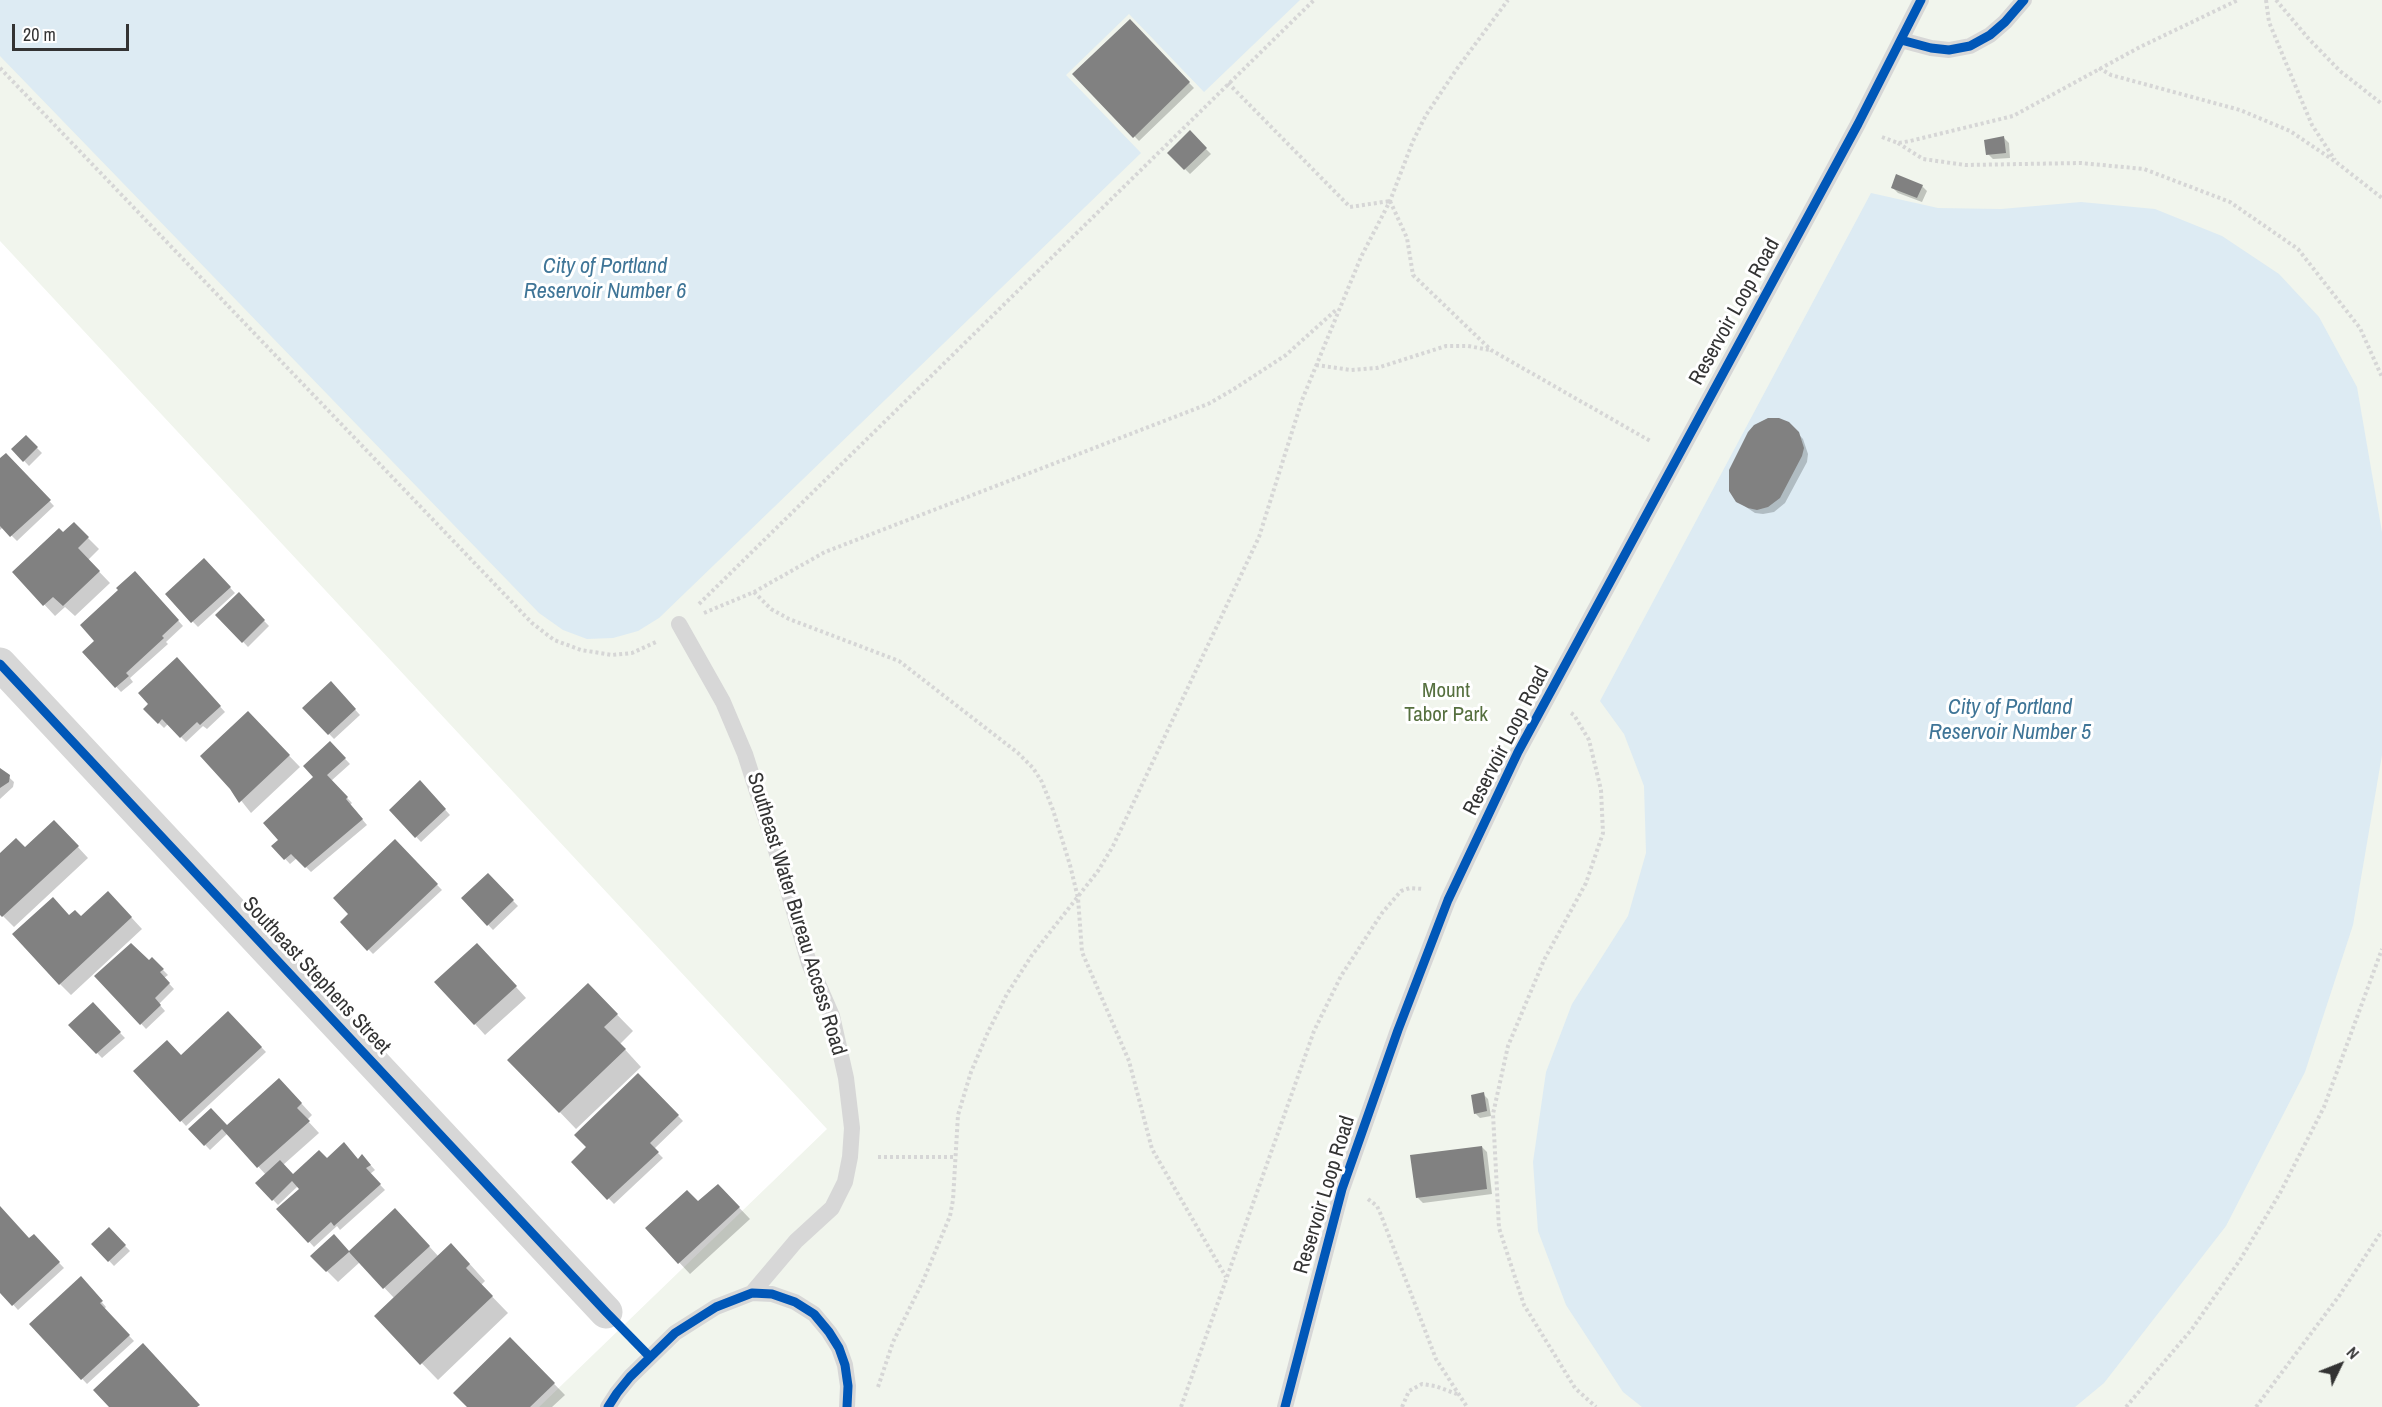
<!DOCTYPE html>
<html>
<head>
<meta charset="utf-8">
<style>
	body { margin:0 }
	#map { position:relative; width:2382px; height:1407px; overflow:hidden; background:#fff; font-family:"Archivo Narrow",sans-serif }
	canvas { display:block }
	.north { position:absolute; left:2310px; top:1335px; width:60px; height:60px; -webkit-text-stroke:4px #fff; paint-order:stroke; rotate:47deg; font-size:16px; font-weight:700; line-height:24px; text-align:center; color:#333 }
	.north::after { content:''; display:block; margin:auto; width:21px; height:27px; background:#333; clip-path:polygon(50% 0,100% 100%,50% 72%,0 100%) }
	.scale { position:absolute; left:12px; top:24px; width:117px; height:27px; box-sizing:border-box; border:3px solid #333; border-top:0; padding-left:8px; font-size:18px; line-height:21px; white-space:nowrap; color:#333; -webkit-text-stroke:4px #fff; paint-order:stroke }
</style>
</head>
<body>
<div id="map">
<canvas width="2382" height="1407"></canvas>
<div class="north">N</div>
<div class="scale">20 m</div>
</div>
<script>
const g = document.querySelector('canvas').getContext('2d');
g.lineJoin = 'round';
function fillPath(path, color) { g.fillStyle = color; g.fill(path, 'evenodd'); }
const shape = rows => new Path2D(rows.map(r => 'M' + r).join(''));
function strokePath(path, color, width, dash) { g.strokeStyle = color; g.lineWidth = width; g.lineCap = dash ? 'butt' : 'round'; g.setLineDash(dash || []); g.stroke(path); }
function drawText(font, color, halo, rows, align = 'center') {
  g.font = font + ' "Archivo Narrow",sans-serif'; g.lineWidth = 6; g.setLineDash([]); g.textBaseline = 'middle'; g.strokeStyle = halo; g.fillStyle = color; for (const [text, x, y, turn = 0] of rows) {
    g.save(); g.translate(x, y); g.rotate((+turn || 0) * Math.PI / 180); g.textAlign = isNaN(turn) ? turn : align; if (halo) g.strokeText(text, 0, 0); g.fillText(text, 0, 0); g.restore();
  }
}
fillPath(shape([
	[0,0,2382,0,2382,1407,539,1407,827,1129,0,241]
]), '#f1f5ed');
fillPath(shape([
	[0,0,1300,0,1204,92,1129,14,1066,75,1141,153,659,618,638,631,613,638,587,639,563,630,539,613,0,56],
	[1871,193,1938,208,2001,209,2081,202,2155,209,2222,236,2279,274,2319,317,2357,387,2382,532,2382,755,2353,925,2305,1072,2226,1226,2104,1383,2075,1407,1642,1407,1623,1392,1566,1305,1538,1231,1533,1162,1546,1072,1572,1004,1628,916,1646,853,1644,786,1624,734,1600,701]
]), '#ddebf3');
fillPath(shape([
	[1130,21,1194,88,1139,141,1074,74],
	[1190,133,1211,154,1190,174,1169,153],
	[2004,138,2009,143,2010,158,1993,159,1988,154],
	[1922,186,1927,191,1922,202,1898,193,1893,188],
	[1788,423,1803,439,1808,454,1807,462,1785,503,1774,512,1763,514,1755,513,1737,501],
	[26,437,42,453,29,466,13,449],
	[6,455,54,506,17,541,3,527,0,530,0,460],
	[74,524,99,549,88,560,110,583,75,616,65,607,55,616,14,572],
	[204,560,235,593,198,627,167,595],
	[140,578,183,626,166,642,168,644,130,678,133,682,121,692,84,652,96,641],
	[239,595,269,626,248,647,218,615],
	[177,659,225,712,207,729,203,726,186,742,168,724,164,728,145,709],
	[331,683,360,715,334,739,304,708],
	[248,713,300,767,251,813,232,789],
	[330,743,350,764,331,781,352,803,350,805,367,825,311,872,297,858,290,864,273,846,280,840,316,777],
	[0,769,14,782,13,787,0,799],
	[420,782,450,815,421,842,391,810],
	[65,833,88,858,14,927,0,913,0,855,25,849],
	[395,841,442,890,373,954,342,922,350,914],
	[488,875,518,906,493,930,463,898],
	[119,904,142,929,71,995,60,984,70,917,81,918],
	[488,956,526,998,485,1035,475,1024],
	[152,959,168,975,164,978,174,989,159,1004,165,1011,146,1029,97,976,149,962],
	[588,985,633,1031,620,1044,641,1067,576,1129,510,1060],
	[93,1005,125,1038,102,1058,70,1025],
	[228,1013,266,1052,186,1126,135,1071,181,1057],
	[638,1075,683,1121,654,1149,663,1158,614,1204,573,1162,588,1147],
	[290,1091,312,1115,307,1120,319,1133,283,1165,293,1176,327,1160,367,1161,375,1170,370,1174,385,1190,340,1230,337,1226,314,1247,279,1209,301,1190,298,1186,278,1205,257,1183,266,1175,228,1133,210,1150,190,1129,227,1127],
	[1483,1094,1488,1099,1491,1116,1480,1118,1475,1113],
	[1482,1147,1487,1152,1492,1194,1423,1203,1418,1198],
	[729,1197,750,1219,690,1274,647,1228,698,1203],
	[0,1208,29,1240,34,1236,64,1268,18,1310,0,1290],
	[406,1221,439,1257,468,1262,485,1281,481,1285,508,1313,438,1380,376,1316,395,1299,360,1262,338,1282,312,1256,334,1236,350,1253],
	[109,1229,130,1251,114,1266,93,1244],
	[86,1284,106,1307,104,1309,134,1341,87,1384,31,1324],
	[510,1339,565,1395,552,1407,469,1407]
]), '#0003');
fillPath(shape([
	[1130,19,1190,82,1133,138,1072,74],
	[1190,130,1207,148,1184,170,1167,153],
	[2004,136,2006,153,1986,155,1984,140],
	[1896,174,1923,185,1917,198,1891,188],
	[1768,418,1779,418,1789,422,1799,432,1804,448,1802,456,1780,498,1768,507,1757,510,1748,508,1736,502,1729,491,1729,470,1748,432,1754,425],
	[26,435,38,447,23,462,11,449],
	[6,453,51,500,10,537,0,526,0,458],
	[74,522,89,537,78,548,100,571,63,606,53,597,43,606,12,572,59,528,63,532],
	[204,558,231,587,191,623,165,594],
	[135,571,179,620,162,636,164,638,126,673,129,676,115,688,82,652,94,641,80,625,118,590,116,588],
	[239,592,265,620,242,643,215,615],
	[177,657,221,706,200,725,197,722,180,738,162,719,158,724,143,709,148,704,138,693],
	[331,681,356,709,328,735,302,708],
	[248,711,290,755,239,803,230,789,200,756],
	[330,741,346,758,327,775,348,797,346,799,363,819,305,868,291,854,284,860,271,846,278,840,263,823,313,777,303,766],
	[0,768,10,775,9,782,0,788],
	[420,780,446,809,415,838,389,810],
	[54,820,79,846,2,917,0,915,0,853,16,838,25,847],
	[395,839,438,884,367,951,340,922,348,914,333,898],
	[488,873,514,900,487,926,461,898],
	[108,891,132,917,59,985,12,934,53,897,69,915,75,910,81,916],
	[131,943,149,960,152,957,164,969,160,972,170,983,155,998,161,1005,140,1025,94,976],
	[477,943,517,986,474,1025,434,982],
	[588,983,618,1014,604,1027,626,1049,559,1113,507,1060],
	[93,1002,121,1032,96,1054,68,1025],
	[228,1011,262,1047,180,1122,133,1071,167,1040,181,1055],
	[638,1073,679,1115,650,1143,659,1152,607,1200,571,1162,586,1147,574,1135],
	[279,1078,302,1103,297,1108,310,1121,257,1168,222,1129,204,1146,188,1129,211,1108,227,1125],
	[1484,1092,1487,1111,1474,1114,1471,1095],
	[344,1142,358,1159,362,1154,371,1165,366,1168,381,1184,334,1226,331,1222,308,1243,276,1209,299,1189,292,1181,272,1201,255,1183,280,1160,293,1174,319,1150,327,1158],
	[1482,1146,1487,1189,1416,1198,1410,1155],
	[718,1184,740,1207,678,1264,645,1228,687,1190,698,1201],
	[0,1206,29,1238,34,1234,60,1262,12,1306,0,1293],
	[395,1208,430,1246,383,1289,349,1252,326,1272,310,1256,334,1234,349,1251],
	[109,1227,126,1245,108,1262,91,1244],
	[451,1243,470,1264,466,1268,493,1296,420,1365,374,1316],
	[81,1276,103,1301,100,1303,130,1335,81,1380,29,1324],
	[510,1337,555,1383,530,1407,467,1407,453,1393],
	[143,1343,200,1405,197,1407,109,1407,93,1390]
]), '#818181');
strokePath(shape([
	[2266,0,2269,22,2298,92,2312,125,2335,160],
	[2276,0,2308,38,2340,71,2382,104],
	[0,68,532,623,554,640,581,650,612,655,632,653,658,641],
	[2099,68,2111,75,2240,110,2290,131,2336,162,2382,198],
	[1228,83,1350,207,1390,201],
	[1882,137,1898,143,1910,141,2013,116,2140,47,2238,0],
	[1898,143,1923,159,1965,165,2081,163,2144,169,2230,202,2298,249,2360,328,2382,377],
	[1390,201,1407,238,1413,275,1491,350,1652,442],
	[1316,365,1351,370,1377,368,1446,346,1468,346,1490,350],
	[754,592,771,609,789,619,899,661,1018,753,1033,768,1042,782,1053,810,1070,865,1078,898,1082,952,1129,1061,1152,1149,1226,1277],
	[699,604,1314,0],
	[704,613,754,592,825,552,1208,404,1234,389,1286,355,1337,309],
	[1571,713,1574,715,1589,740,1601,790,1603,833,1586,883,1544,960,1508,1046,1493,1114,1499,1228,1524,1305,1575,1388,1596,1407],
	[878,1157,955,1157],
	[1368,1199,1377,1206,1381,1215,1436,1359,1467,1407],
	[878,1387,893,1342,923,1281,950,1216,953,1200,958,1115,971,1072,988,1032,1007,994,1032,955,1098,871,1113,846,1259,537,1302,400,1361,257,1390,201,1413,141,1426,115,1456,70,1508,0],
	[1181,1407,1314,1031,1341,976,1382,913,1401,891,1410,888,1423,889],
	[1402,1407,1409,1391,1422,1384,1435,1386,1457,1394],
	[2126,1407,2192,1329,2240,1260,2280,1193,2324,1107,2382,949],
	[2256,1407,2339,1296,2382,1231]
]), '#d6d6d6', 4, [3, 3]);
strokePath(shape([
	[1901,40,1931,48,1949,50,1970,46,1990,35,2005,22,2024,0],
	[679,624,723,702,745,754,780,863,809,963,832,1016,846,1078,852,1128,850,1157,845,1182,832,1208,796,1241,752,1293],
	[608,1407,617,1393,630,1377,675,1333,716,1307,752,1293,772,1294,795,1302,814,1314,829,1332,839,1348,845,1365,848,1386,847,1407],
	[1285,1407,1342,1189,1398,1030,1448,900,1518,752,1858,124,1921,0]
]), '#d7d7d7', 16);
strokePath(shape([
	[0,664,606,1312]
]), '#d7d7d7', 33);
strokePath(shape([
	[1901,40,1931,48,1949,50,1970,46,1990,35,2005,22,2024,0],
	[0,664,606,1312,649,1356],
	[608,1407,617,1393,630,1377,675,1333,716,1307,752,1293,772,1294,795,1302,814,1314,829,1332,839,1348,845,1365,848,1386,847,1407],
	[1285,1407,1342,1189,1398,1030,1448,900,1518,752,1858,124,1921,0]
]), '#0057b8', 9);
drawText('21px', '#333', '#fff', [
	["Reservoir Loop Road",1735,312,-61],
	["Reservoir Loop Road",1507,741,-63],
	["Southeast Water Bureau Access Road",796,914,73],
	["Southeast Stephens Street",316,976,47],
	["Reservoir Loop Road",1325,1195,-73]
]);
drawText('21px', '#56703f', '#fff', [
	["Mount",1446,691],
	["Tabor Park",1446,715]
]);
drawText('italic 22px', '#3f7597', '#fff', [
	["City of Portland",605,267],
	["Reservoir Number 6",605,292],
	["City of Portland",2010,708],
	["Reservoir Number 5",2010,733]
]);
</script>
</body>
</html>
